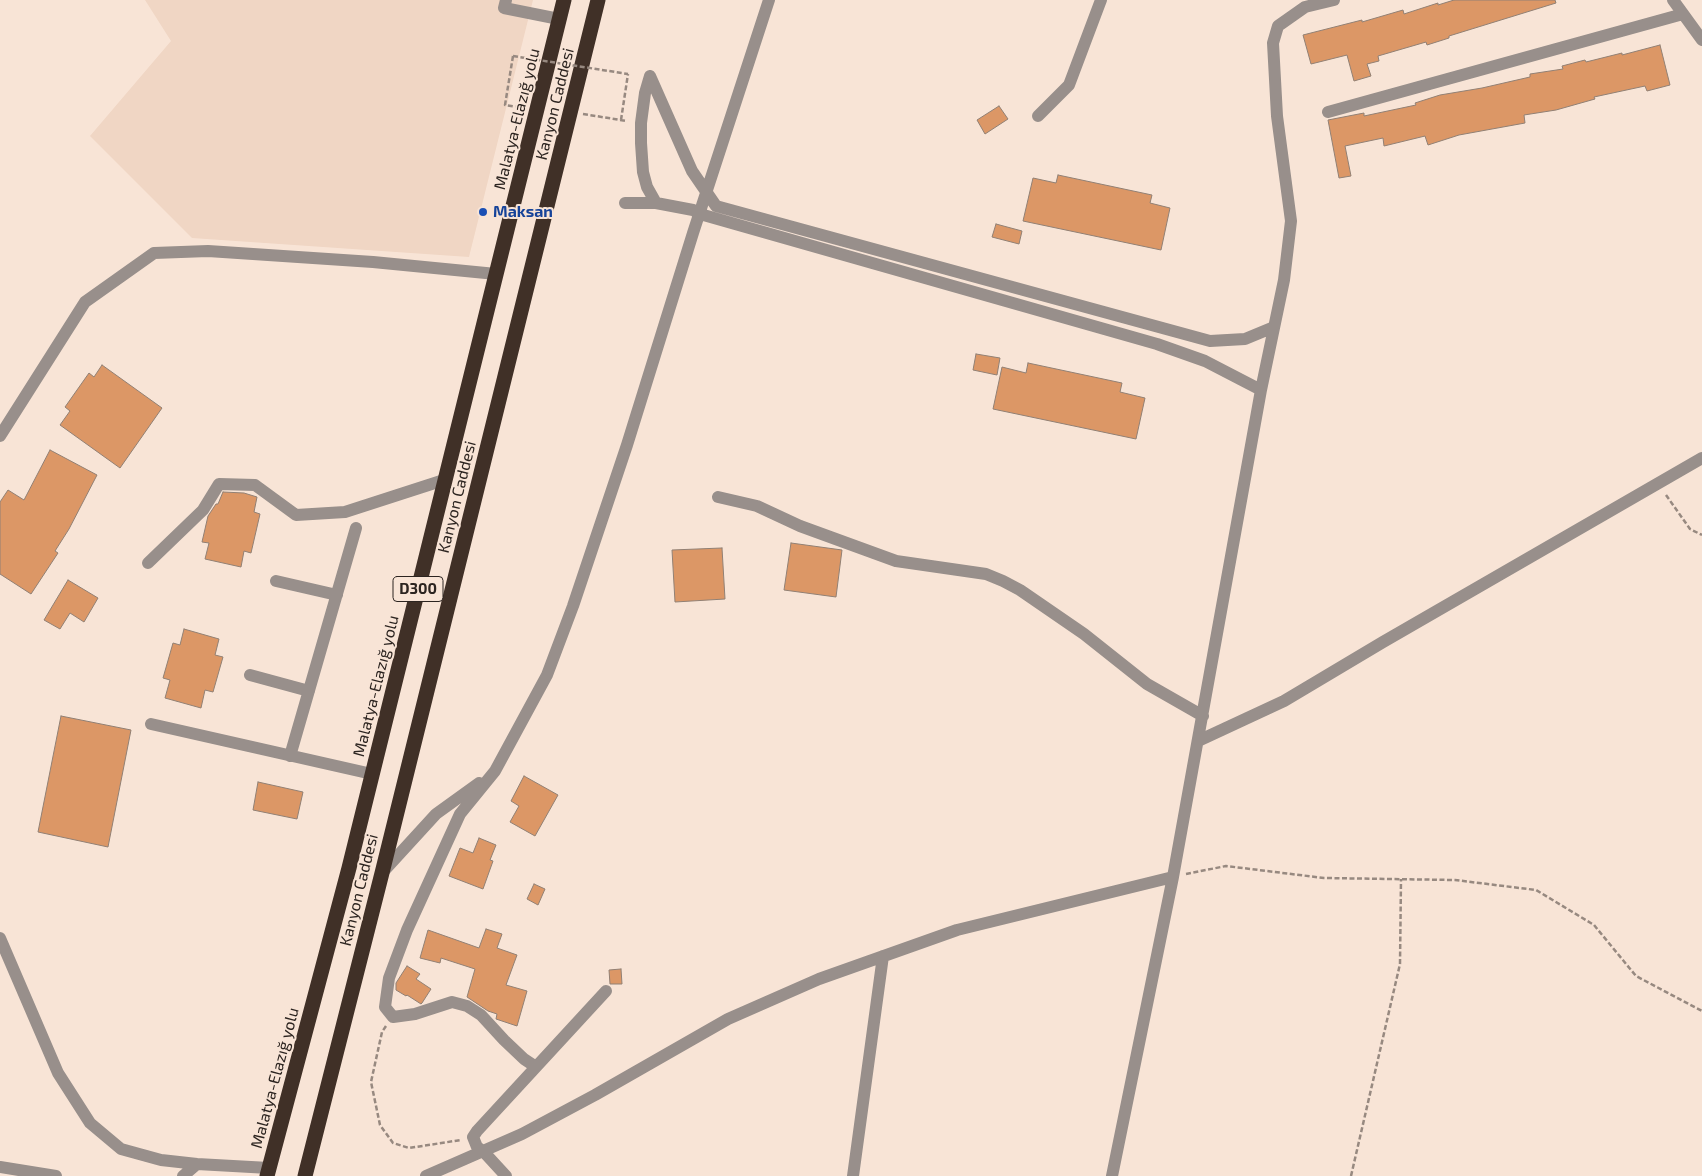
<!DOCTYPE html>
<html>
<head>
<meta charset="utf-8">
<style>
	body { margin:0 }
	canvas { display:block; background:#f8e4d6 }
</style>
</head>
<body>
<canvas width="1702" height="1176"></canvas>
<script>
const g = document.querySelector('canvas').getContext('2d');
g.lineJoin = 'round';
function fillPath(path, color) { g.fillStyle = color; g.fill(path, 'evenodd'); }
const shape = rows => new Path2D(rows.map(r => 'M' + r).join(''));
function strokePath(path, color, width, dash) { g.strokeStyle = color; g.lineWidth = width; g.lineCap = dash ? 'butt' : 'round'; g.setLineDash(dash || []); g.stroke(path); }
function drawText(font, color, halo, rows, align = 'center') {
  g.font = font + ' "Exo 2",sans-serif'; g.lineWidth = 4; g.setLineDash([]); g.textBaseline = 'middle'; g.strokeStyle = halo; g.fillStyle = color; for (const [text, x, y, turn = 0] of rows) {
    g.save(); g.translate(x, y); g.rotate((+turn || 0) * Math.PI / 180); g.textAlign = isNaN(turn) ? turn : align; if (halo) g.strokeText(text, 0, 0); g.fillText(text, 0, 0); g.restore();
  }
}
fillPath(shape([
	[145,0,533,0,469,257,192,238,90,136,171,41]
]), '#f0d6c4');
const building = shape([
	[1454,0,1555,0,1556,3,1449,36,1449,38,1427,45,1426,42,1378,56,1379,61,1367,64,1371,76,1354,81,1347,55,1311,64,1303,35,1362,20,1362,22,1403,10,1404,14,1438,3,1438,5,1454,0],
	[1660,45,1670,85,1647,91,1645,86,1594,97,1595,99,1556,110,1524,115,1525,123,1459,135,1428,145,1425,136,1384,146,1383,138,1345,146,1351,176,1339,178,1328,120,1364,113,1364,116,1416,105,1415,103,1440,95,1482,88,1530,77,1530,74,1563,69,1562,66,1585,60,1586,62,1622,53,1622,55,1660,45],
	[999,106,1008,119,985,134,977,120,999,106],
	[1058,175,1152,195,1150,203,1170,208,1161,250,1023,221,1033,178,1056,183,1058,175],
	[996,224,1022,231,1019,244,992,237,996,224],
	[976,354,1000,358,997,375,973,370,976,354],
	[1028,363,1122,383,1120,392,1145,398,1136,439,993,409,1002,367,1026,373,1028,363],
	[102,365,162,408,120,468,60,425,70,411,65,407,89,373,94,377,102,365],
	[50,450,97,475,69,529,55,551,58,553,31,594,0,574,0,502,8,490,24,500,50,450],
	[223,492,244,493,257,497,254,512,260,514,251,553,244,551,241,567,205,559,209,543,202,542,208,516,216,504,218,504,223,492],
	[791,543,842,550,836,597,784,590,791,543],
	[722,548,725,599,675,602,672,550,722,548],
	[68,580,98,598,84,622,70,613,60,629,44,620,68,580],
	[184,629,219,639,215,655,223,657,213,692,205,690,201,708,165,698,170,680,163,678,173,643,180,645,184,629],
	[61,716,131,730,108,847,38,832,61,716],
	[524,776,558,795,535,836,510,822,519,806,511,801,524,776],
	[258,782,303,792,297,819,253,810,258,782],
	[479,838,496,845,490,860,493,861,483,889,449,876,460,848,473,853,479,838],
	[534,884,545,889,538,905,527,899,534,884],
	[486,929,502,934,497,948,517,955,506,985,527,991,517,1026,496,1019,497,1014,488,1011,467,997,475,969,441,958,440,963,420,958,428,930,479,948,486,929],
	[407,966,420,974,416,979,431,989,422,1003,421,1004,407,995,406,996,396,990,396,983,407,966],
	[621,969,622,984,610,984,609,970,621,969]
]);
fillPath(building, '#dc9766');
strokePath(building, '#918074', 1);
strokePath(shape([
	[513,56,505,105,524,108],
	[583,114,627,121],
	[621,120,628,74],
	[1666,495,1690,529,1702,535],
	[1186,874,1226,866,1324,878,1455,880,1536,890,1594,925,1636,976,1702,1011],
	[386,1026,382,1032,371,1082,380,1125,393,1143,409,1148,461,1140],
	[1351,1176,1400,964,1401,879]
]), '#978980', 2.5, [5, 2.5]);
strokePath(shape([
	[506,0,504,8,559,19],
	[1673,0,1702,40],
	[650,76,692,171,716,206,1210,341,1245,339,1274,327],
	[650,76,645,93,641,123,641,143,643,172,647,187,656,203],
	[1328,112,1683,14],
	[1038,116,1069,85,1101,0],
	[625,203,656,203,693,210,700,214,1157,344,1205,361,1261,390],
	[0,436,85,302,154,253,208,251,373,262,496,274],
	[718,497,757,506,800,526,896,561,986,574,1003,581,1020,590,1084,634,1147,684,1203,716],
	[148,563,203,510,219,484,255,485,296,515,345,512,444,480],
	[276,581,337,595],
	[250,675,309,691],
	[151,724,372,774],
	[1198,741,1284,701,1383,642,1702,458],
	[290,756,356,528],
	[382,873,436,814,479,783],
	[0,938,58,1073,90,1123,121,1149,161,1160,197,1164,269,1168],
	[536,1067,524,1059,504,1040,481,1015,467,1006,452,1002,415,1014,393,1017,385,1007,389,978,407,930,460,814,495,771,547,675,573,606,627,445,693,233,769,0],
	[0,1167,56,1176],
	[183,1176,197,1164],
	[426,1176,522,1134,595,1095,728,1019,819,979,957,930,1173,877],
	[506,1176,483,1151,477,1147,473,1137,477,1131,606,991],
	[853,1176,883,956],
	[1112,1176,1173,877,1261,390,1284,280,1291,221,1277,116,1273,43,1278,26,1305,7,1334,0]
]), '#988f8b', 12);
strokePath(shape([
	[267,1176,349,868,564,0],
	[305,1176,382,873,598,0]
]), '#403027', 15);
strokePath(shape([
	[513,56,628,74]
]), '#978980', 2.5, [5, 2.5]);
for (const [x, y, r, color] of [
	[483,212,5,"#1a4fb4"]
]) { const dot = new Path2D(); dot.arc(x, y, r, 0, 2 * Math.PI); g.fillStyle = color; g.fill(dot); strokePath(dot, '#f8e4d6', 2); }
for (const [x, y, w] of [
	[418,589,50]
]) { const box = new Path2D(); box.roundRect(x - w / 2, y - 12.5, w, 25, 4); g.fillStyle = '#f8e4d6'; g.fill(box); strokePath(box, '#2c2420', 1); }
drawText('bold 15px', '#2c2420', null, [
	["D300",418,589]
]);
drawText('16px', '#2c2420', '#f8e4d6', [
	["Kanyon Caddesi",555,104,-76],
	["Malatya-Elazığ yolu",517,119,-76],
	["Kanyon Caddesi",457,497,-76],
	["Malatya-Elazığ yolu",376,686,-76],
	["Kanyon Caddesi",359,890,-76],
	["Malatya-Elazığ yolu",275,1078,-75]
]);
drawText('bold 16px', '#164399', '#f8e4d6', [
	["Maksan",493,212]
], 'left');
</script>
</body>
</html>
